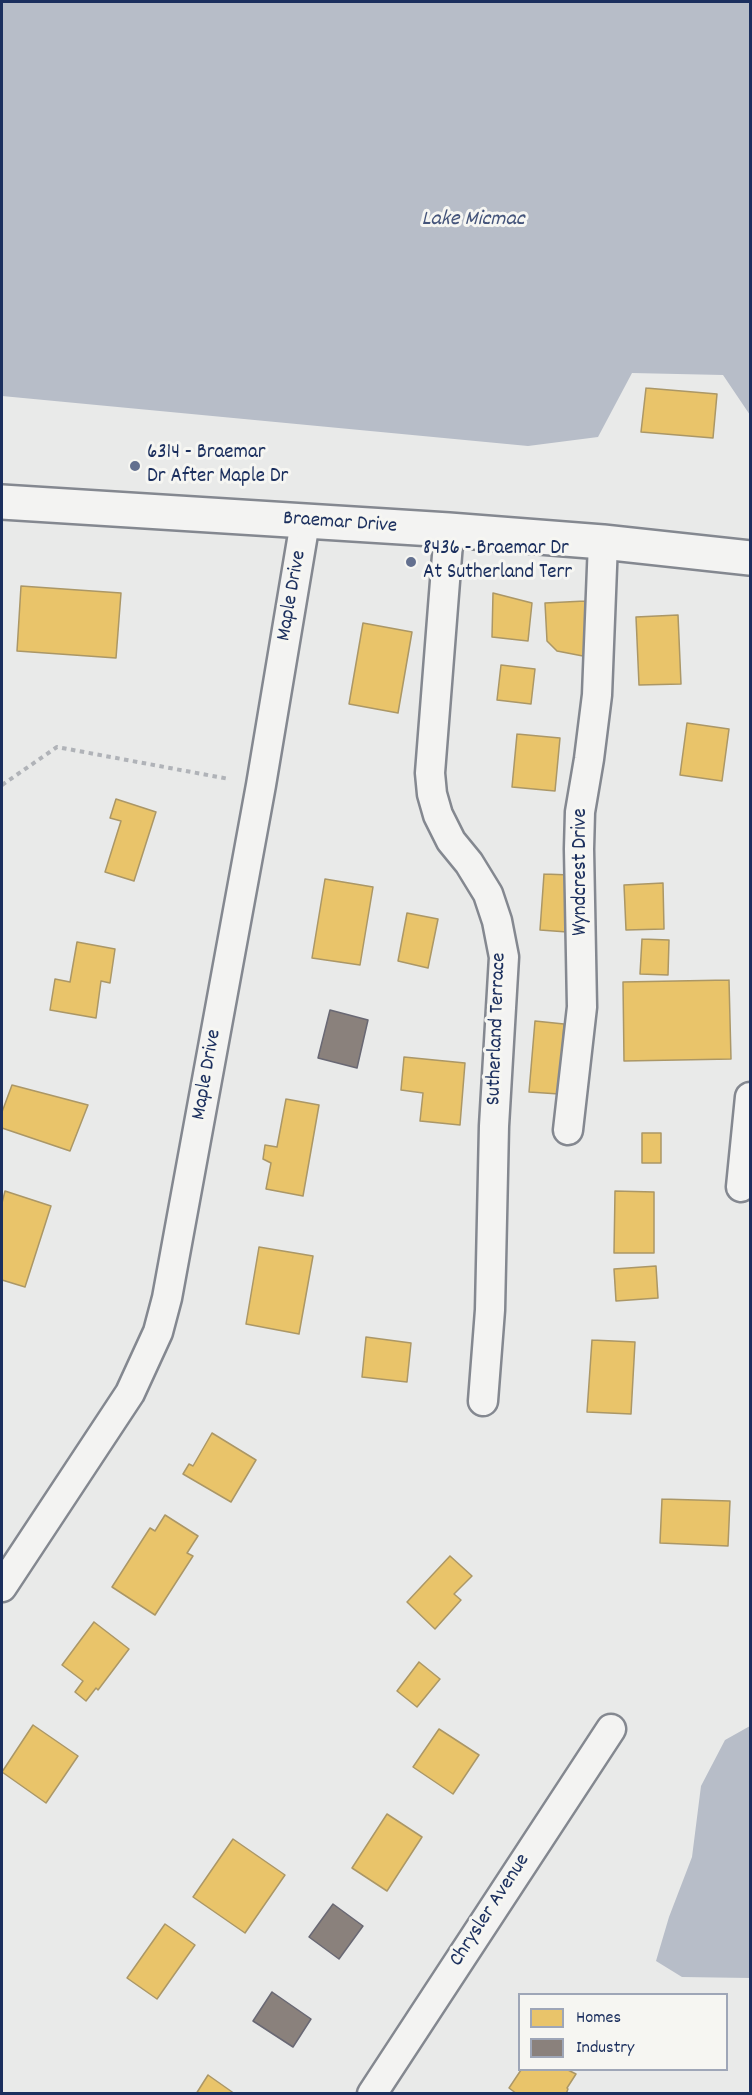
<!DOCTYPE html>
<html>
<head>
<meta charset="utf-8">
<style>
	body { margin:0 }
	#map { position:relative; width:752px; height:2095px; overflow:hidden; background:#e9eae9; font-family:Dekko,sans-serif }
	canvas { display:block }
	.frame { position:absolute; inset:0; border:3px solid #1b2f5e; pointer-events:none }
	.legend { position:absolute; left:518px; top:1993px; width:210px; height:78px; box-sizing:border-box; background:#f6f6f2; border:2px solid #9ea6b7; margin:0; padding:8px 10px; list-style:none; font-size:18px; color:#1b2f5e }
	.legend li { display:flex; align-items:center; gap:12px; height:30px }
	.legend b { width:30px; border:2px solid #9ea6b7 }
</style>
</head>
<body>
<div id="map">
<canvas width="752" height="2095"></canvas>
<div class="frame"></div>
<ul class="legend">
<li><b style="height:16px;background:#e9c46a"></b>Homes</li>
<li><b style="height:16px;background:#8a817c"></b>Industry</li>
</ul>
</div>
<script>
const g = document.querySelector('canvas').getContext('2d');
g.lineJoin = 'round';
function fillPath(path, color) { g.fillStyle = color; g.fill(path, 'evenodd'); }
const shape = rows => new Path2D(rows.map(r => 'M' + r).join(''));
function strokePath(path, color, width, dash) { g.strokeStyle = color; g.lineWidth = width; g.lineCap = dash ? 'butt' : 'round'; g.setLineDash(dash || []); g.stroke(path); }
function drawText(font, color, halo, rows, align = 'center') {
  g.font = font + ' Dekko,sans-serif'; g.lineWidth = 6; g.setLineDash([]); g.textBaseline = 'middle'; g.strokeStyle = halo; g.fillStyle = color; for (const [text, x, y, turn = 0] of rows) {
    g.save(); g.translate(x, y); g.rotate((+turn || 0) * Math.PI / 180); g.textAlign = isNaN(turn) ? turn : align; if (halo) g.strokeText(text, 0, 0); g.fillText(text, 0, 0); g.restore();
  }
}
fillPath(shape([
	[2,2,750,2,750,415,723,375,632,373,598,437,528,446,2,396],
	[750,1726,750,1978,682,1977,656,1961,669,1917,692,1857,701,1786,725,1740]
]), '#b7bdc8');
const homes = shape([
	[646,388,717,394,713,438,641,432,646,388],
	[21,586,121,593,116,658,17,651,21,586],
	[493,593,532,603,528,641,492,637,493,593],
	[585,601,588,657,557,651,547,641,545,603,585,601],
	[678,615,681,684,639,685,636,617,678,615],
	[363,623,412,632,398,713,349,704,363,623],
	[501,665,535,669,531,704,497,700,501,665],
	[687,723,729,729,722,781,680,775,687,723],
	[517,734,560,738,555,791,512,787,517,734],
	[116,799,156,812,134,881,105,872,121,821,110,818,116,799],
	[544,874,571,875,567,932,540,930,544,874],
	[325,879,373,887,360,965,312,958,325,879],
	[663,883,664,929,626,930,624,885,663,883],
	[407,913,438,919,428,968,398,961,407,913],
	[642,939,669,940,668,975,640,974,642,939],
	[77,942,115,949,110,983,101,981,96,1018,50,1010,55,979,70,982,77,942],
	[729,980,731,1059,624,1061,623,982,729,980],
	[535,1021,564,1024,559,1094,529,1092,535,1021],
	[404,1057,465,1063,460,1125,420,1121,423,1093,401,1090,404,1057],
	[12,1085,88,1105,70,1151,2,1128,2,1112,12,1085],
	[286,1099,319,1105,303,1196,266,1189,271,1163,263,1159,265,1145,277,1147,286,1099],
	[642,1133,661,1133,661,1163,642,1163,642,1133],
	[5,1191,51,1206,25,1287,2,1280,2,1203,5,1191],
	[615,1191,654,1192,654,1253,614,1253,615,1191],
	[259,1247,313,1256,299,1334,246,1324,259,1247],
	[656,1266,658,1298,616,1301,614,1269,656,1266],
	[366,1337,411,1343,407,1382,362,1377,366,1337],
	[592,1340,635,1342,631,1414,587,1412,592,1340],
	[212,1433,256,1460,231,1502,183,1474,189,1464,193,1466,212,1433],
	[662,1499,730,1501,728,1546,660,1543,662,1499],
	[165,1515,198,1536,187,1553,193,1556,155,1615,112,1587,150,1528,155,1531,165,1515],
	[450,1556,472,1576,454,1594,461,1600,435,1629,407,1602,450,1556],
	[94,1622,129,1649,98,1690,96,1688,86,1701,75,1692,83,1681,62,1665,94,1622],
	[419,1662,440,1679,417,1707,397,1691,419,1662],
	[33,1725,78,1756,46,1803,2,1772,33,1725],
	[439,1729,479,1755,453,1794,413,1767,439,1729],
	[387,1814,422,1837,387,1891,352,1868,387,1814],
	[233,1839,285,1875,245,1933,193,1897,233,1839],
	[165,1924,195,1945,157,1999,127,1978,165,1924],
	[521,2070,568,2070,576,2074,567,2088,568,2089,566,2094,517,2094,509,2088,521,2070],
	[208,2075,235,2094,196,2094,208,2075]
]);
fillPath(homes, '#e9c46a');
strokePath(homes, '#ab9766', 1.5);
const industry = shape([
	[330,1010,368,1020,357,1068,318,1058,330,1010],
	[333,1904,363,1926,339,1959,309,1937,333,1904],
	[272,1992,311,2019,293,2047,253,2021,272,1992]
]);
fillPath(industry, '#8a817c');
strokePath(industry, '#696873', 1.5);
const street = shape([
	[449,530,430,773,432,794,438,815,451,841,469,863,488,894,497,921,504,957,494,1126,490,1310,483,1401],
	[568,1130,582,1007,579,849,580,812,589,759,597,695,603,542],
	[741,1187,750,1097],
	[2,1587,130,1393,158,1332,167,1298,261,785,305,522],
	[372,2094,611,1729]
]);
const secondary = shape([
	[2,502,449,530,603,542,750,558]
]);
strokePath(street, '#848890', 33);
strokePath(secondary, '#848890', 38);
strokePath(shape([
	[2,785,57,747,229,779]
]), '#b0b3b8', 4, [4.5, 4.5]);
strokePath(street, '#f3f3f2', 28);
strokePath(secondary, '#f3f3f2', 33);
for (const [x, y, r, color] of [
	[135,466,6,"#63708f"],
	[411,562,6,"#63708f"]
]) { const dot = new Path2D(); dot.arc(x, y, r, 0, 2 * Math.PI); g.fillStyle = color; g.fill(dot); strokePath(dot, '#f6f6f2', 2); }
drawText('21px', '#1b2f5e', '#f6f6f2', [
	["6314 - Braemar",147,454],
	["Dr After Maple Dr",147,478],
	["8436 - Braemar Dr",423,550],
	["At Sutherland Terr",423,574]
], 'left');
drawText('21px', '#1b2f5e', '#f6f6f2', [
	["Braemar Drive",340,524,4],
	["Maple Drive",293,596,-80],
	["Wyndcrest Drive",582,872,-90],
	["Sutherland Terrace",498,1029,-88],
	["Maple Drive",208,1075,-80],
	["Chrysler Avenue",491,1911,-57]
]);
drawText('italic 22px', '#44547a', '#f6f6f2', [
	["Lake Micmac",473,221]
]);
</script>
</body>
</html>
